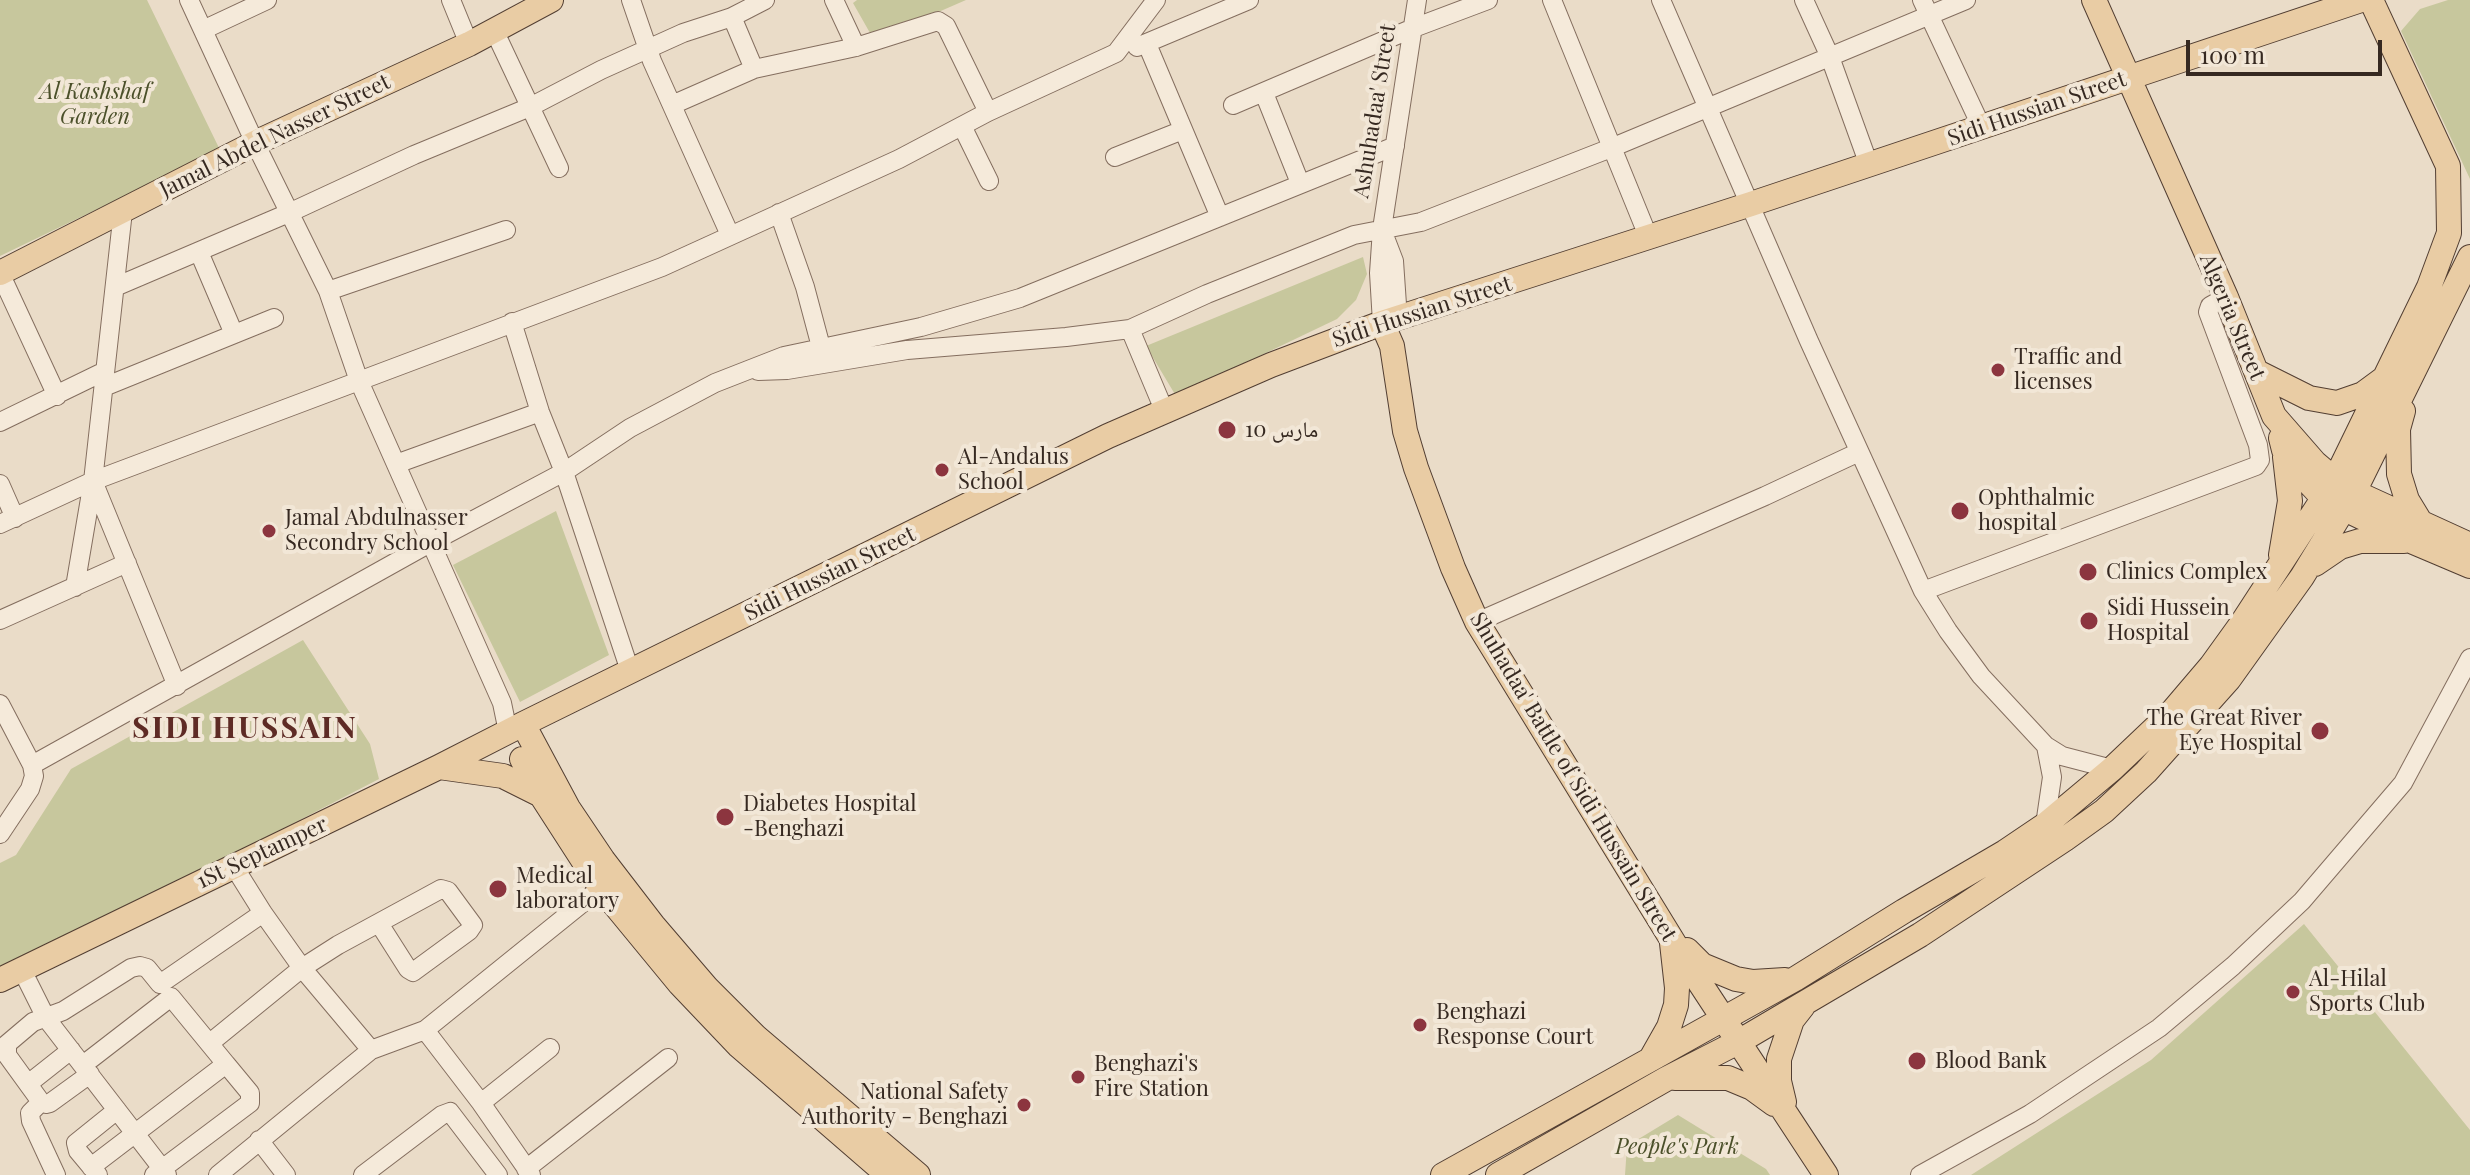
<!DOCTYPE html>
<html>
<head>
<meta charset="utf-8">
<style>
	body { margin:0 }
	#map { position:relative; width:2470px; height:1175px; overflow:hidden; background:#eadcc8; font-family:"Playfair Display",serif }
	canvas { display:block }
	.scale { position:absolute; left:2186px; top:40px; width:196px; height:36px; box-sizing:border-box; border:4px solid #362921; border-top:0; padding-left:10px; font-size:24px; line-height:28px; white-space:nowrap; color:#362921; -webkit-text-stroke:6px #f2e7d7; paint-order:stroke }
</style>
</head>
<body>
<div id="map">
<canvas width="2470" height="1175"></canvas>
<div class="scale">100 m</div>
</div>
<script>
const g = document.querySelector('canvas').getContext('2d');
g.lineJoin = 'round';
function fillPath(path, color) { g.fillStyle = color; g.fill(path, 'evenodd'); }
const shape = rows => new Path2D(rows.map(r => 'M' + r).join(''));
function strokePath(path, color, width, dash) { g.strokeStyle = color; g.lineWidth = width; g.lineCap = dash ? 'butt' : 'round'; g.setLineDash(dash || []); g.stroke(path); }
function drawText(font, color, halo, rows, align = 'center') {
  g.font = font + ' "Playfair Display","Noto Naskh Arabic",serif'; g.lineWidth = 8; g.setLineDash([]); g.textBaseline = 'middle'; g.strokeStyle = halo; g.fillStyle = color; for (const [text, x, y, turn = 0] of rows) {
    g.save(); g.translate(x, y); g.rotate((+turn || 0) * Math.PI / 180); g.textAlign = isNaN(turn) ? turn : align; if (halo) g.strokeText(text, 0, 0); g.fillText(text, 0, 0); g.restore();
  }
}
fillPath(shape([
	[0,0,147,0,220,150,0,256],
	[857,0,966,0,874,40,853,3],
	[2448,0,2470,0,2470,179,2401,31,2420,9],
	[1363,257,1367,274,1356,300,1337,319,1176,396,1146,346],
	[556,511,609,655,520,702,453,565],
	[303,640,370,744,379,779,0,975,0,863,16,855,71,769],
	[2304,924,2470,1130,2470,1175,1971,1175,2151,1060],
	[1678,1115,1766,1169,1770,1175,1625,1175,1627,1146]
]), '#c7c79d');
const minor = shape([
	[189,0,255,143,328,291,359,381,502,703,508,732],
	[451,0,469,44],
	[631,0,652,61,730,235],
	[834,0,856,47],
	[1552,0,1648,236],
	[1661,0,1809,341,1923,591,1948,631,1981,676,2046,746,2062,756,2112,769],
	[1804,0,1830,57,1869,165],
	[1922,0,1982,128],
	[732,17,754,69],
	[203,30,267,0],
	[494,30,559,168],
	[1147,44,1220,217],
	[1137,47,1249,0],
	[1264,93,1300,183],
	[672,105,754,69,856,47,938,21,946,26,988,112],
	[1233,105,1411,29,1488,0],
	[962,126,989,181],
	[1115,157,1183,130],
	[779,213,805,287,821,347],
	[1384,235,1394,261,1398,319],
	[199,252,234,334],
	[0,273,57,396],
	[115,287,291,212,414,155,530,107,601,70,683,33,732,17,765,0],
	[328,291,506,230],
	[512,322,540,412,564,472,630,671],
	[1382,323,1379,273,1382,229,1417,0],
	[758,371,787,370,907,350,1066,337,1130,329],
	[104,387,274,318],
	[1164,410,1130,329,1207,294,1354,235,1421,222,1611,148,1966,0],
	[0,422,105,371],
	[396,464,540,412],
	[93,481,177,686],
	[0,484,15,518],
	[0,524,93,481,662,267,899,159,988,112,1116,53,1156,0],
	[75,587,93,481,123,211],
	[1923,591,2256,466,2260,460,2258,445,2208,312,2210,306,2226,297],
	[0,620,127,563],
	[1477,622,1765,496,1859,452],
	[0,704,32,765],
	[2045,825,2052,777,2046,746],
	[0,834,30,789,34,776,32,765,430,543,564,472,630,428,715,383,784,356,921,327,1020,298,1395,146],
	[233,865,263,913,302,968,371,1050],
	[22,970,46,1018,167,1175],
	[425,1030,601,888],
	[210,1043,302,968,338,945,441,889,448,891,473,925,469,931,413,972,408,969,380,925],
	[83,1065,171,997,226,1064,91,1167],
	[90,1074,50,1103,46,1104,41,1102,7,1055,7,1044,33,1022,63,1011,131,968,140,966,147,968,160,984,263,913],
	[28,1084,71,1050],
	[41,1102,30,1113,31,1121,56,1175],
	[481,1103,550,1048],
	[259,1140,286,1175],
	[526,1169,668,1058],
	[98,1175,78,1151,76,1143,117,1110],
	[154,1175,250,1103,250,1093,226,1064],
	[218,1175,371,1050,425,1030,481,1103,531,1175],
	[363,1175,442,1115,450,1112,498,1175],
	[1920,1175,2030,1114,2159,1028,2233,966,2302,901,2403,783,2470,658]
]);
const major = shape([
	[2094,0,2226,297,2274,416,2315,463,2335,480,2354,492,2470,545],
	[0,273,255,143,469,44,551,0],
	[1382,323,1392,346,1405,431,1416,468,1453,568,1477,622,1677,948,1826,1175],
	[2257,372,2309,398,2337,403,2363,394,2382,380],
	[2403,411,2398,429,2399,474,2407,500,2421,523],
	[2281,438,2284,450,2299,472,2324,499,2411,541,2470,566],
	[2281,555,2290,501,2285,457],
	[2315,564,2340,547,2360,541,2404,541],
	[523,724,568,808,603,860,653,925,707,988,756,1037,918,1175],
	[522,759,541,795,601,888,680,984,739,1046,888,1175],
	[439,767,503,776,541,795],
	[1687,950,1702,965,1736,979,1753,982,1785,980],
	[0,980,439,767,523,724,1108,436,1271,365,1382,323,1751,204,2361,0],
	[1652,1057,1669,1027,1676,1005,1677,988,1672,943],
	[1675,1078,1728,1078,1752,1088,1774,1104],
	[1784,1102,1779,1081,1779,1059,1792,1020,1803,1006],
	[1443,1175,1795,979,1904,911,2005,852,2045,825,2112,769,2171,713,2211,666,2242,623,2335,480,2429,287,2449,233,2448,166,2371,0],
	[1498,1175,1666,1079,1740,1041,1920,935,2065,839,2104,811,2146,772,2229,679,2302,577,2354,492,2470,257]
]);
strokePath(minor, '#846e5f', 20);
strokePath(major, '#523e32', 26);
strokePath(minor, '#f5eada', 18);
strokePath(major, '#e9cca4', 24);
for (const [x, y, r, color] of [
	[1998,370,8,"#8c353f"],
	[1227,430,10,"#8c353f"],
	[942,470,8,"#8c353f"],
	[1960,511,10,"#8c353f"],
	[269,531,8,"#8c353f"],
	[2088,572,10,"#8c353f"],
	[2089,621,10,"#8c353f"],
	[2320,731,10,"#8c353f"],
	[725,817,10,"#8c353f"],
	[498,889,10,"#8c353f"],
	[2293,992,8,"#8c353f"],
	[1420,1025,8,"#8c353f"],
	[1917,1061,10,"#8c353f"],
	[1078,1077,8,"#8c353f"],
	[1024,1105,8,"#8c353f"]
]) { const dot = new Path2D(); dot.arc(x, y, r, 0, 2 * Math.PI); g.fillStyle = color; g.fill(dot); strokePath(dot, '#f2e7d7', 3); }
drawText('italic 22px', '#4b502a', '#f2e7d7', [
	["Al Kashshaf",95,92],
	["Garden",95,117],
	["People's Park",1677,1147]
]);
drawText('22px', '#362921', '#f2e7d7', [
	["Sidi Hussian Street",2037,109,-19],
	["Ashuhadaa' Street",1375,111,-81],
	["Jamal Abdel Nasser Street",275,136,-26],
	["Sidi Hussian Street",1422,312,-18],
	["Algeria Street",2232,317,67],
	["Sidi Hussian Street",830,574,-26],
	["Shuhadaa' Battle of Sidi Hussain Street",1573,777,59],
	["1St Septamper",262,853,-25]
]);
drawText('22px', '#362921', '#f2e7d7', [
	["Traffic and",2014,357],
	["licenses",2014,382],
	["10 مارس",1245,430],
	["Al-Andalus",958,457],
	["School",958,482],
	["Ophthalmic",1978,498],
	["hospital",1978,523],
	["Jamal Abdulnasser",285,518],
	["Secondry School",285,543],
	["Clinics Complex",2106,572],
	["Sidi Hussein",2107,608],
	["Hospital",2107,633],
	["The Great River",2302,718,"right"],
	["Eye Hospital",2302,743,"right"],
	["Diabetes Hospital",743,804],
	["-Benghazi",743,829],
	["Medical",516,876],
	["laboratory",516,901],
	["Al-Hilal",2309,979],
	["Sports Club",2309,1004],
	["Benghazi",1436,1012],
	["Response Court",1436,1037],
	["Blood Bank",1935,1061],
	["Benghazi's",1094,1064],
	["Fire Station",1094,1089],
	["National Safety",1008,1092,"right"],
	["Authority - Benghazi",1008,1117,"right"]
], 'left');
g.letterSpacing = '2px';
drawText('bold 30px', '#5e2b25', '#f2e7d7', [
	["SIDI HUSSAIN",245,729]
]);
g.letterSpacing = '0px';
</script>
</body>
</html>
